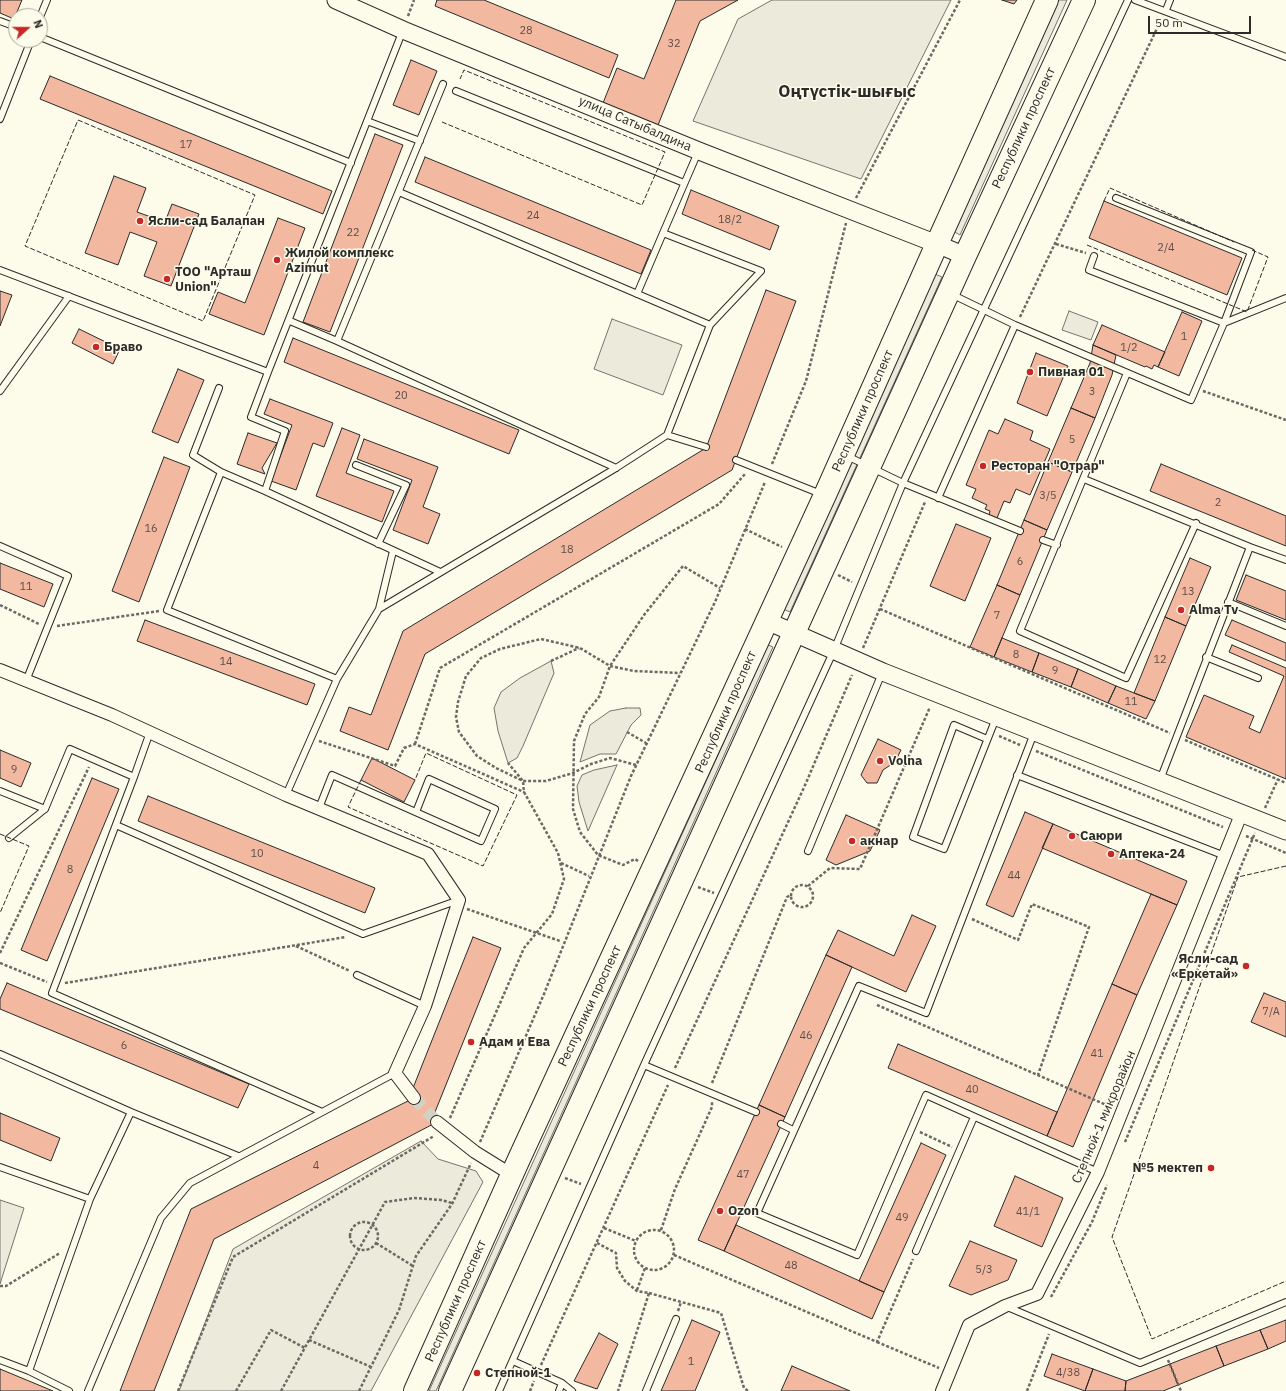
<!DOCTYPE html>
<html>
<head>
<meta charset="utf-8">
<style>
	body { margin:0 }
	#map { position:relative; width:1286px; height:1391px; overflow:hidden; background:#fdfbea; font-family:"IBM Plex Sans",sans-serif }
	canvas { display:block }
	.north { position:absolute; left:8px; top:8px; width:40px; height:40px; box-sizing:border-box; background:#fdfbea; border:1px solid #a9a89e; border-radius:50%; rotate:69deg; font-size:11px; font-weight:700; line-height:16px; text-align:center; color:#2b2b2b }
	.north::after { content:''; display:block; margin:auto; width:14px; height:18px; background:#c62828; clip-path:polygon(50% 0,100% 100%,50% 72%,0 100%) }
	.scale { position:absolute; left:1148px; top:16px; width:103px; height:18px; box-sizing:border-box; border:2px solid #2b2b2b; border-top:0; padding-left:5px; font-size:12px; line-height:14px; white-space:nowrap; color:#2b2b2b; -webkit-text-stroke:3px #fdfbea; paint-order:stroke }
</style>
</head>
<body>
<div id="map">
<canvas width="1286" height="1391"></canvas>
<div class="north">N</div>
<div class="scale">50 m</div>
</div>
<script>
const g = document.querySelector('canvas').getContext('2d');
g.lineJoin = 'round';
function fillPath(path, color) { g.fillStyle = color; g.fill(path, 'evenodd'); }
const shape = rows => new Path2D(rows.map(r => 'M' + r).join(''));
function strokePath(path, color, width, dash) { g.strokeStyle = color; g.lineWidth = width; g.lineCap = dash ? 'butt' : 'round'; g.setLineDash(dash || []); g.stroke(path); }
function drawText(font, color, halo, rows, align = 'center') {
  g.font = font + ' "IBM Plex Sans",sans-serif'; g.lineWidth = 3; g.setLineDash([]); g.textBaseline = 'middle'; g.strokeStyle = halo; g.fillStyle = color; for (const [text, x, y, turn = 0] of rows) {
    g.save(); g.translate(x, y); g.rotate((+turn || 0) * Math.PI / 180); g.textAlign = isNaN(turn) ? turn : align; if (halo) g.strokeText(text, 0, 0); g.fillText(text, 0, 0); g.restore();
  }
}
const green = shape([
	[772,0,951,0,861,179,693,121,738,19,772,0],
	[1058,0,1067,0,960,235,953,231,1058,0],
	[935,274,942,277,790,612,783,609,935,274],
	[1069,311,1098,322,1091,340,1062,330,1069,311],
	[612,319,682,345,663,395,594,369,612,319],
	[768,645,773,647,436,1391,429,1391,768,645],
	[551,661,554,673,523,746,517,758,508,763,498,731,494,708,501,692,520,678,551,661],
	[626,708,640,708,641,715,631,725,616,754,600,754,580,762,590,725,610,711,626,708],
	[617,765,588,831,579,802,577,786,582,775,594,770,617,765],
	[421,1141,438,1159,476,1171,483,1182,371,1391,179,1391,233,1249,421,1141],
	[0,1200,24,1208,0,1284,0,1200]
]);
fillPath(green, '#ecebdb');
strokePath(green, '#74746e', 1);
const building = shape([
	[0,0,22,0,14,19,0,13,0,0],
	[437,0,484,0,618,55,609,78,435,6,437,0],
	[676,0,738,0,700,21,658,125,603,103,617,68,644,79,676,0],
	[1002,0,1017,0,1014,4,1002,0],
	[411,60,437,71,419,115,393,105,411,60],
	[50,76,332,191,323,214,40,99,50,76],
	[375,134,403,145,330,332,303,322,375,134],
	[425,157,651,250,641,274,415,182,425,157],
	[114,176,146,188,137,212,165,222,172,204,199,214,171,286,144,276,157,242,130,232,118,265,85,253,114,176],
	[691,190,779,226,770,250,682,214,691,190],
	[1104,201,1242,258,1227,295,1089,238,1104,201],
	[278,218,305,228,264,335,209,314,218,292,245,303,278,218],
	[766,290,796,301,732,470,425,654,388,750,340,731,349,707,371,715,403,631,706,448,766,290],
	[0,291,12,295,0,326,0,291],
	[1182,312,1202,321,1179,376,1158,367,1182,312],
	[1102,325,1165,352,1158,367,1154,365,1152,369,1146,366,1145,367,1093,345,1102,325],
	[79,329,120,349,113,364,72,343,79,329],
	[293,338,519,430,509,454,284,362,293,338],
	[1093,345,1116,355,1112,375,1095,418,1071,408,1090,363,1093,345],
	[1036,353,1068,366,1047,416,1017,403,1036,353],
	[178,369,204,380,178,443,152,432,178,369],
	[270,399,333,423,324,447,313,443,296,490,271,481,292,425,264,414,270,399],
	[1071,408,1095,418,1072,472,1048,462,1071,408],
	[1005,419,1033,431,1030,440,1050,449,1030,495,1016,489,1010,503,1004,501,997,518,989,515,990,511,985,509,987,505,972,498,976,489,966,485,989,430,998,434,1005,419],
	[342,428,360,435,346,473,394,491,382,522,316,496,342,428],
	[248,433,277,443,262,468,265,474,237,464,248,433],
	[364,439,438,467,423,507,440,514,428,544,393,530,412,480,357,459,364,439],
	[164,457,190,467,139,602,112,591,164,457],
	[1048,462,1072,472,1047,530,1024,520,1048,462],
	[1161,464,1286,516,1286,546,1150,491,1161,464],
	[1024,520,1047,530,1020,595,997,585,1024,520],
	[956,524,991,538,965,601,930,586,956,524],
	[1190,558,1211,567,1186,626,1165,617,1190,558],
	[0,563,53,584,44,607,0,589,0,563],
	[1246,575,1286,591,1286,620,1236,600,1246,575],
	[997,585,1020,595,994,657,970,647,997,585],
	[1165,617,1186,626,1155,701,1134,693,1165,617],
	[145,620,315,684,307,705,137,641,145,620],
	[1232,620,1286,643,1286,661,1225,635,1232,620],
	[1002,638,1039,653,1032,672,994,657,1002,638],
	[1232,645,1286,668,1286,779,1186,737,1204,695,1254,716,1249,728,1260,733,1284,676,1229,652,1232,645],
	[1039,653,1078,669,1071,687,1032,672,1039,653],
	[1078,669,1116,686,1108,703,1071,687,1078,669],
	[1116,686,1155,701,1146,719,1108,703,1116,686],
	[878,739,901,750,895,762,883,770,877,783,867,783,861,775,878,739],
	[0,750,31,763,21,787,0,778,0,750],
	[372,758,415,780,404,802,361,780,372,758],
	[92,778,119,789,47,961,21,950,92,778],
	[148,796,375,888,365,913,138,821,148,796],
	[1025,812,1053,824,1013,917,986,905,1025,812],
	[846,815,880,830,870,851,836,865,826,860,846,815],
	[1053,824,1187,881,1177,905,1042,848,1053,824],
	[1151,894,1177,905,1137,995,1112,984,1151,894],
	[912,915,936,926,906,992,826,955,838,930,894,956,912,915],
	[473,937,501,948,435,1112,437,1122,214,1239,154,1391,120,1391,191,1209,414,1098,413,1088,473,937],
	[826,955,852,967,785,1117,759,1105,826,955],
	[7,983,249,1084,238,1108,0,1009,0,999,7,983],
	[1112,984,1137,995,1073,1147,1047,1136,1112,984],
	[1264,993,1286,1002,1286,1037,1251,1022,1264,993],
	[898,1044,1057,1112,1047,1136,888,1068,898,1044],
	[759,1105,785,1117,724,1251,698,1240,759,1105],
	[0,1113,60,1138,51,1161,0,1140,0,1113],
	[921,1143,946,1155,884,1292,859,1281,921,1143],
	[1015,1176,1063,1198,1042,1247,994,1226,1015,1176],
	[736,1225,884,1292,872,1319,724,1251,736,1225],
	[970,1241,1017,1260,1008,1280,971,1295,949,1286,970,1241],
	[692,1320,720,1332,695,1391,661,1391,692,1320],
	[1286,1320,1286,1341,1268,1349,1260,1330,1286,1320],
	[1260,1330,1268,1349,1224,1366,1216,1346,1260,1330],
	[599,1333,618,1344,597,1389,574,1381,599,1333],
	[1216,1346,1224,1366,1178,1385,1170,1364,1216,1346],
	[1052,1354,1093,1369,1085,1391,1044,1376,1052,1354],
	[1170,1364,1178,1385,1163,1391,1125,1391,1126,1381,1170,1364],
	[792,1366,850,1391,781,1391,792,1366],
	[0,1369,53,1391,0,1391,0,1369],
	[1093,1369,1126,1381,1125,1391,1085,1391,1093,1369]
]);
fillPath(building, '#f2b8a0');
strokePath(building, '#2b2b2b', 1);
strokePath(shape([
	[414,1098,437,1122]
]), '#d3d1c4', 12, [12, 6]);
const lane = shape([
	[1135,0,1286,57],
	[1166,10,1170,0],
	[40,17,47,0],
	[0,21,16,27],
	[40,37,351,163],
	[456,91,684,183],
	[0,119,31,40],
	[367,121,420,141],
	[698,152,663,233,761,271,710,325,667,435,706,447],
	[399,192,710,325],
	[1094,256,1089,270,1224,323,1286,298],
	[0,270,268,372,403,30],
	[637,294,663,233],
	[951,294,1015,325,1191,400,1224,323,1251,252,1116,198],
	[290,321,337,341,616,468],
	[337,341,443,84],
	[268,372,251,417,285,431,265,491,440,572],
	[1127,373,1020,631,1126,678,1196,523],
	[219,388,193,455,221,472],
	[0,391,69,296],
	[847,456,903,483,1020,531],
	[736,460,821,494],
	[356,465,406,485,378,544],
	[1084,479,1250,547],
	[265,491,221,472,167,610,337,679,379,609,616,468,667,435],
	[938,498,1015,325],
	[1043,540,1057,545],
	[0,546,68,576,26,681],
	[1228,602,1286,626],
	[379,609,393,551],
	[1206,657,1258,678],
	[1034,733,926,1013,859,986,757,1213,857,1255,926,1095,1098,1172],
	[987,739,954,725,913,837,944,849,996,718],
	[1017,775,1225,856],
	[134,777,52,993,322,1112],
	[1160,780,1250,547,1286,560],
	[0,791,45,809,70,749,134,777,150,732],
	[286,795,337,679],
	[319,808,332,775,481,841,495,809,429,779,416,812],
	[116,825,363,934,459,900],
	[9,838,45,809],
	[808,851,882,673],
	[357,975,425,1006],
	[0,1054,131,1112,238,1156],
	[644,1065,756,1112],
	[781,1124,793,1130],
	[0,1167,90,1199],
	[916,1251,974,1117],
	[1005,1306,1140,1363,1286,1302],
	[0,1360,29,1371],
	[513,1361,562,1383,572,1391],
	[69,1391,29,1371,90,1199,131,1112],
	[88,1391,161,1218,190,1183,395,1073],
	[499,1391,644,1065,834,650,903,483,1128,0],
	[559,1391,562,1383],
	[646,1391,676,1319]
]);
const street = shape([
	[0,670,112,715,286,795,428,854,459,900,425,1006,395,1073,414,1098],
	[437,1122,475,1152,512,1175],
	[942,1391,969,1325,1005,1306,1037,1294,1098,1172,1242,812]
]);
const secondary = shape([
	[336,0,403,30,699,151,937,244,965,256],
	[767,621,883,672,1286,831]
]);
const highway = shape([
	[415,1391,519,1159,825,495,937,244,1047,0],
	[450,1391,965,256,1084,0]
]);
strokePath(lane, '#2b2b2b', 8);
strokePath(street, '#2b2b2b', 14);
strokePath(secondary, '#2b2b2b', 19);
strokePath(highway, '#2b2b2b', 24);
strokePath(shape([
	[408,16,414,0],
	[856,198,960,0],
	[1056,244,1086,253],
	[1020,317,1161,20],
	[1203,391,1286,420],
	[772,464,806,381,846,223],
	[745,529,782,547],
	[838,575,852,582],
	[0,605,39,624],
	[880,609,1170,733],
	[57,626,159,611],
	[863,648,925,502],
	[551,661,579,648],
	[627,732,646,743],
	[999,736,1020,745],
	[1185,740,1286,783],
	[319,741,395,766,404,748,415,744,524,792],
	[415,744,440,668,719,504,745,474],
	[1036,751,1223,827],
	[636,765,610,758,591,764,573,773,546,781,523,781,496,768,477,756,459,732,456,717,458,702,466,676,481,658,500,649,541,639,580,648,610,666,634,671,680,673],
	[1265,808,1278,779],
	[1246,836,1286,853],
	[638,861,635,859,623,865,598,855,580,832,573,809,574,741,585,714,599,697,610,666,644,615,683,566,720,588],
	[561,863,589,876],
	'791 896a11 11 0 1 1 22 0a11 11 0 1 1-22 0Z',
	[808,886,830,868,860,869,930,707],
	[698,887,714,893],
	[467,909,560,941],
	[972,919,1018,940,1032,904,1089,927,1038,1075],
	[296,946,350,971],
	[0,953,89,767],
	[0,963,47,982],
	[65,983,346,937],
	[877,1005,1111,1107],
	[675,1068,806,783,852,675],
	[712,1083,787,897,791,895],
	[450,1118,524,948,552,914,564,879,558,853,524,792,523,781,508,763],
	[920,1132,952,1147],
	[480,1142,544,994,631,776,715,602,765,482],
	[1125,1142,1255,833],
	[565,1178,581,1184],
	'350 1236a14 14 0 1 1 28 0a14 14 0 1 1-28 0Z',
	[604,1228,636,1241],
	'634 1250a20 20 0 1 1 40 0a20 20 0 1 1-40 0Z',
	[661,1230,675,1189,712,1107,712,1102],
	[376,1243,413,1266],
	[597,1243,616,1253,617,1268,625,1281,637,1291,649,1293,618,1391],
	[674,1255,877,1342,913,1259],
	[0,1286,6,1286,60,1253],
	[637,1290,645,1268],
	[649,1293,721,1313,744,1388,748,1391],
	[1051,1297,1092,1222,1107,1185],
	[678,1311,681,1302],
	[309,1340,371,1367],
	[877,1342,939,1368],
	[1168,1360,1181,1391],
	[541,1365,668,1085],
	[178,1391,233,1257,434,1136],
	[236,1391,271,1330,305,1348],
	[281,1391,385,1202,414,1198,441,1200,452,1203],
	[359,1391,399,1310,416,1256,452,1204,471,1163],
	[530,1391,534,1381],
	[1027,1391,1049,1334]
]), '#6a6964', 2.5, [3, 2]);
strokePath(lane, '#fdfbea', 6);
strokePath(street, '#fdfbea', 12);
strokePath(secondary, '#fdfbea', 17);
strokePath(highway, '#fdfbea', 22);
strokePath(shape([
	[78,120,255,195,203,321,25,246,78,120],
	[442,122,642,205,665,152,464,70,460,79],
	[1104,201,1110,188,1234,242],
	[1087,245,1247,312,1268,257,1252,250],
	[361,780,348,807,483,866,517,795,426,753,415,780],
	[0,834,29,846,0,913],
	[1286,866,1238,877,1112,1237,1152,1339,1286,1281]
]), '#2b2b2b', 1, [5, 2]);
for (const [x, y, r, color] of [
	[140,221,4,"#c62828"],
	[277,260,4,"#c62828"],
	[167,279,4,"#c62828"],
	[96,347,4,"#c62828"],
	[1030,372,4,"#c62828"],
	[983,466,4,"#c62828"],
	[1181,610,4,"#c62828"],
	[880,761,4,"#c62828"],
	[1072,836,4,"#c62828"],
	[852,841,4,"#c62828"],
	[1111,854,4,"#c62828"],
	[1246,966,4,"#c62828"],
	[471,1042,4,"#c62828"],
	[1211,1168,4,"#c62828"],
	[720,1211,4,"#c62828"],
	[477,1373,4,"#c62828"]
]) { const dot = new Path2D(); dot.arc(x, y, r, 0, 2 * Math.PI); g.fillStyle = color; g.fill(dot); strokePath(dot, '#fdfbea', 1.5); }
drawText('11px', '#5d4e48', null, [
	["28",526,31],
	["32",674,44],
	["17",186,145],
	["24",533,216],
	["18/2",730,220],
	["22",353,233],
	["2/4",1166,248],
	["1",1184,337],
	["1/2",1129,348],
	["3",1092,392],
	["20",401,396],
	["5",1072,440],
	["3/5",1048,496],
	["2",1218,503],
	["16",151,529],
	["18",567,550],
	["6",1020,562],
	["11",26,587],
	["13",1188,592],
	["7",997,616],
	["8",1016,655],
	["12",1160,660],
	["14",226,662],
	["9",1055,671],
	["11",1131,702],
	["9",14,770],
	["10",257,854],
	["8",70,870],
	["44",1014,876],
	["7/A",1271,1012],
	["46",806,1036],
	["6",124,1046],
	["41",1097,1054],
	["40",972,1090],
	["4",316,1166],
	["47",743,1175],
	["41/1",1028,1212],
	["49",902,1218],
	["48",791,1266],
	["5/3",984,1270],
	["1",691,1362],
	["4/38",1068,1373]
]);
drawText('13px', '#2b2b2b', '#fdfbea', [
	["улица Сатыбалдина",635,124,23],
	["Республики проспект",1024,128,-65],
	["Республики проспект",863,411,-66],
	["Республики проспект",726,712,-66],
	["Республики проспект",590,1006,-65],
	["Степной-1 микрорайон",1104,1117,-67],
	["Республики проспект",456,1301,-66]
]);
drawText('bold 13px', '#2b2b2b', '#fdfbea', [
	["Ясли-сад Балапан",148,221],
	["Жилой комплекс",285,253],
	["Azimut",285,268],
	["ТОО \"Арташ",175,272],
	["Union\"",175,287],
	["Браво",104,347],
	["Пивная 01",1038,372],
	["Ресторан \"Отрар\"",991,466],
	["Alma Tv",1189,610],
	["Volna",888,761],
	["Саюри",1080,836],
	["акнар",860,841],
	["Аптека-24",1119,854],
	["Ясли-сад",1238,959,"right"],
	["«Еркетай»",1238,974,"right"],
	["Адам и Ева",479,1042],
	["№5 мектеп",1203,1168,"right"],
	["Ozon",728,1211],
	["Степной-1",485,1373]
], 'left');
drawText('bold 17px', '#2b2b2b', '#fdfbea', [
	["Оңтүстік-шығыс",847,92]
]);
</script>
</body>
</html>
